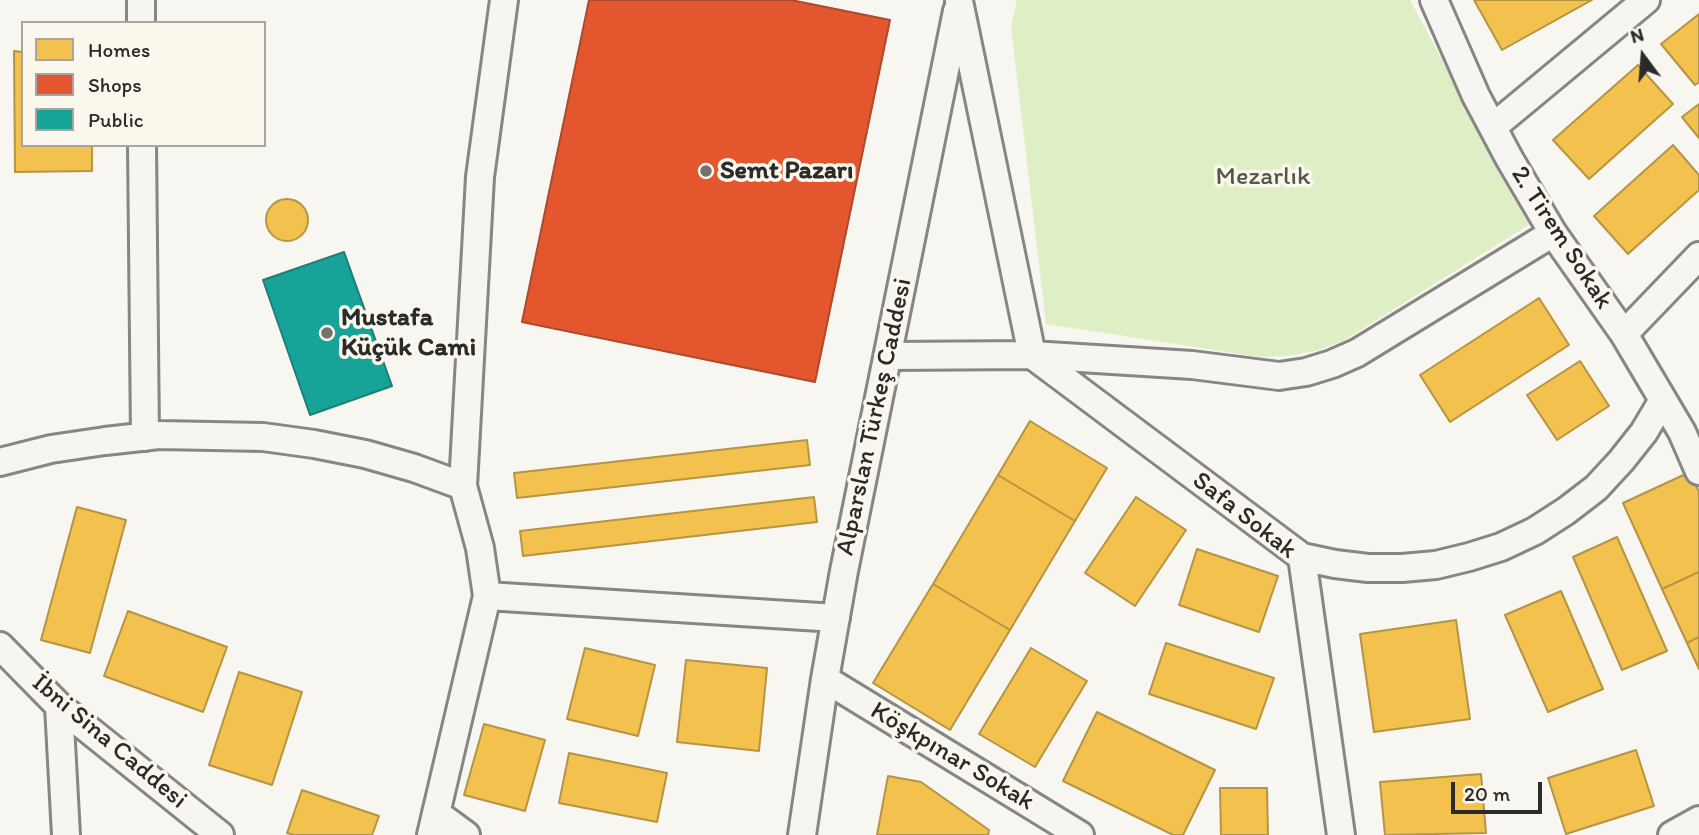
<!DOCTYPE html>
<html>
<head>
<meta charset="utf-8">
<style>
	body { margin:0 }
	#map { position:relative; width:1699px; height:835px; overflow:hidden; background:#f8f6f0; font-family:Itim,sans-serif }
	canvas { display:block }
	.legend { position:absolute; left:21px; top:21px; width:245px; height:126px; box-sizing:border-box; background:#fbf7ec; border:2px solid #a8a59f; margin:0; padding:9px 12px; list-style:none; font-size:21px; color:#2b2b2b }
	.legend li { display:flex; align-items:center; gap:14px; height:35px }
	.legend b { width:35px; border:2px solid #a8a59f }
	.north { position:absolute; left:1608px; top:21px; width:70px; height:70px; -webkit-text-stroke:5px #fbf7ec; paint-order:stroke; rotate:344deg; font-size:19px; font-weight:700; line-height:28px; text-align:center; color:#2b2b2b }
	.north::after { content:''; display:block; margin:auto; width:24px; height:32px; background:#2b2b2b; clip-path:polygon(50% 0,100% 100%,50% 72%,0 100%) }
	.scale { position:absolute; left:1451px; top:782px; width:91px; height:32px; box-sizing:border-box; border:4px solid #2b2b2b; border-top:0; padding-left:9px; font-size:21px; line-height:24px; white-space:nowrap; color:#2b2b2b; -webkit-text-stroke:5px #fbf7ec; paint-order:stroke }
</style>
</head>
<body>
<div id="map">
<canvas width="1699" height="835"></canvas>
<ul class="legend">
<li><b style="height:19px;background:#f2c14e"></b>Homes</li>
<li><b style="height:19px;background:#e4572e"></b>Shops</li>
<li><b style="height:19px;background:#17a398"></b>Public</li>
</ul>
<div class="north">N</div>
<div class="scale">20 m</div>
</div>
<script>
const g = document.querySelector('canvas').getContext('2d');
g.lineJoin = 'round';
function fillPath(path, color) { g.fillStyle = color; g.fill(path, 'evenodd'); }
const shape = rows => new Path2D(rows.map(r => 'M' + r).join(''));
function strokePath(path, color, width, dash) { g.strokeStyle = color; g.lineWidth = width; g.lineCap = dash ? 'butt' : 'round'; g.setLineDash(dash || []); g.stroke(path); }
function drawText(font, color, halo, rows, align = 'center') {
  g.font = font + ' Itim,sans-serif'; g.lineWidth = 7; g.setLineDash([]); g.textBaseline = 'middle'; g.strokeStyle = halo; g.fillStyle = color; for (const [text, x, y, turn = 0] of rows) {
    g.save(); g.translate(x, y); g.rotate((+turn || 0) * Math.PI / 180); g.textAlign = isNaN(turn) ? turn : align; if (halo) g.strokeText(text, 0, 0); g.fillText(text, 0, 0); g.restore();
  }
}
fillPath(shape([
	[1017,0,1410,0,1530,224,1343,341,1316,351,1288,356,1259,357,1046,324,1011,27]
]), '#deefc6');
const homes = shape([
	[1474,0,1592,0,1502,50,1474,0],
	[1699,14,1699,82,1695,85,1661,44,1699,14],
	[14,51,23,52,23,145,92,145,92,171,15,172,14,51],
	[1638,65,1673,104,1589,179,1553,140,1638,65],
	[1699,104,1699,138,1682,117,1699,104],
	[1673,145,1699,175,1699,190,1628,254,1594,216,1673,145],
	'266 220a21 21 0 1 1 42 0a21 21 0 1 1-42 0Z',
	[1539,298,1569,345,1450,422,1420,375,1539,298],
	[1580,361,1609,406,1557,440,1527,395,1580,361],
	[1030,421,1107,468,1075,521,998,475,1030,421],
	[807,440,810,465,517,498,514,473,807,440],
	[1690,472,1699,492,1699,572,1662,589,1623,503,1690,472],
	[998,475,1075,521,1010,630,933,584,998,475],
	[814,497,817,522,523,556,520,531,814,497],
	[1136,497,1186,530,1135,606,1085,573,1136,497],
	[77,507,126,520,90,653,41,640,77,507],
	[1617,537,1667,651,1622,670,1573,557,1617,537],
	[1197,549,1278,576,1259,632,1179,605,1197,549],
	[1699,572,1699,637,1687,643,1662,589,1699,572],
	[933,584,1010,630,950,730,873,683,933,584],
	[1561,591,1603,689,1548,712,1505,615,1561,591],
	[128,611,227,647,203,712,104,676,128,611],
	[1456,620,1470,719,1374,732,1360,634,1456,620],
	[1699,637,1699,669,1687,643,1699,637],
	[1166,643,1274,678,1256,729,1149,694,1166,643],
	[585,648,655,665,638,736,567,719,585,648],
	[1031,648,1087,681,1035,767,979,734,1031,648],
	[686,660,767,668,759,751,677,742,686,660],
	[239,672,302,692,272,785,209,765,239,672],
	[1097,712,1215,770,1183,835,1173,835,1063,781,1097,712],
	[484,724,545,740,525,811,464,795,484,724],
	[1636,750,1654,806,1566,834,1548,778,1636,750],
	[569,753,667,773,657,822,559,803,569,753],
	[1481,774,1486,833,1385,835,1380,782,1481,774],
	[888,776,921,782,989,830,988,835,877,835,888,776],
	[1220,788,1267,788,1268,835,1221,835,1220,788],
	[302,790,379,816,372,835,294,835,287,833,302,790]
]);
fillPath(homes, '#f2c14e');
strokePath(homes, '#b69444', 2);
const shops = shape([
	[589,0,791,0,890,20,815,382,522,322,589,0]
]);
fillPath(shops, '#e4572e');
strokePath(shops, '#ac4a2d', 2);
const public = shape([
	[344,252,392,386,310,415,263,280,344,252]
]);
fillPath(public, '#17a398');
strokePath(public, '#1d7f77', 2);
const street = shape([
	[141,0,141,23],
	[1434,0,1476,96,1509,158,1553,233,1624,334,1682,432,1699,471],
	[959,1,1032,355,1302,557,1341,835],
	[1493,127,1646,0],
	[142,145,145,437],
	[1624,334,1699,256],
	[888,356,1032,355,1192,365,1279,376,1306,372,1332,364,1357,353,1553,233],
	[0,462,51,449,105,441,159,435,263,437,314,444,365,454,414,468,463,486],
	[1302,557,1335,564,1368,568,1402,568,1436,565,1469,557,1501,547,1535,531,1566,511,1596,488,1621,461,1644,432,1663,400],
	[487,596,836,618],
	[0,646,59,706,220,835],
	[825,679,1080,835],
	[59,706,66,835],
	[436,813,466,835],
	[431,835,487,596,480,548,463,486,480,177,504,0],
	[802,835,825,679,844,571,957,11],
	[1672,835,1699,820]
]);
strokePath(street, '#878684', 32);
strokePath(street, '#f6f5f1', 26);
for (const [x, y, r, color] of [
	[706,171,7,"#737270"],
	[327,333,7,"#737270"]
]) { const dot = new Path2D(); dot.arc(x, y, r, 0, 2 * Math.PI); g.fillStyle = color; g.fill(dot); strokePath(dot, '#fbf7ec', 2.5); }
drawText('bold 26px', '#2b2b2b', '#fbf7ec', [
	["Semt Pazarı",720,171],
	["Mustafa",341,318],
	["Küçük Cami",341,348]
], 'left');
drawText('26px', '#525b49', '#fbf7ec', [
	["Mezarlık",1263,177]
]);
drawText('26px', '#2b2b2b', '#fbf7ec', [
	["2. Tirem Sokak",1561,238,57],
	["Alparslan Türkeş Caddesi",875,417,-78],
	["Safa Sokak",1244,516,38],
	["İbni Sina Caddesi",109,742,40],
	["Köşkpınar Sokak",952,757,31]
]);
</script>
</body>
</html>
